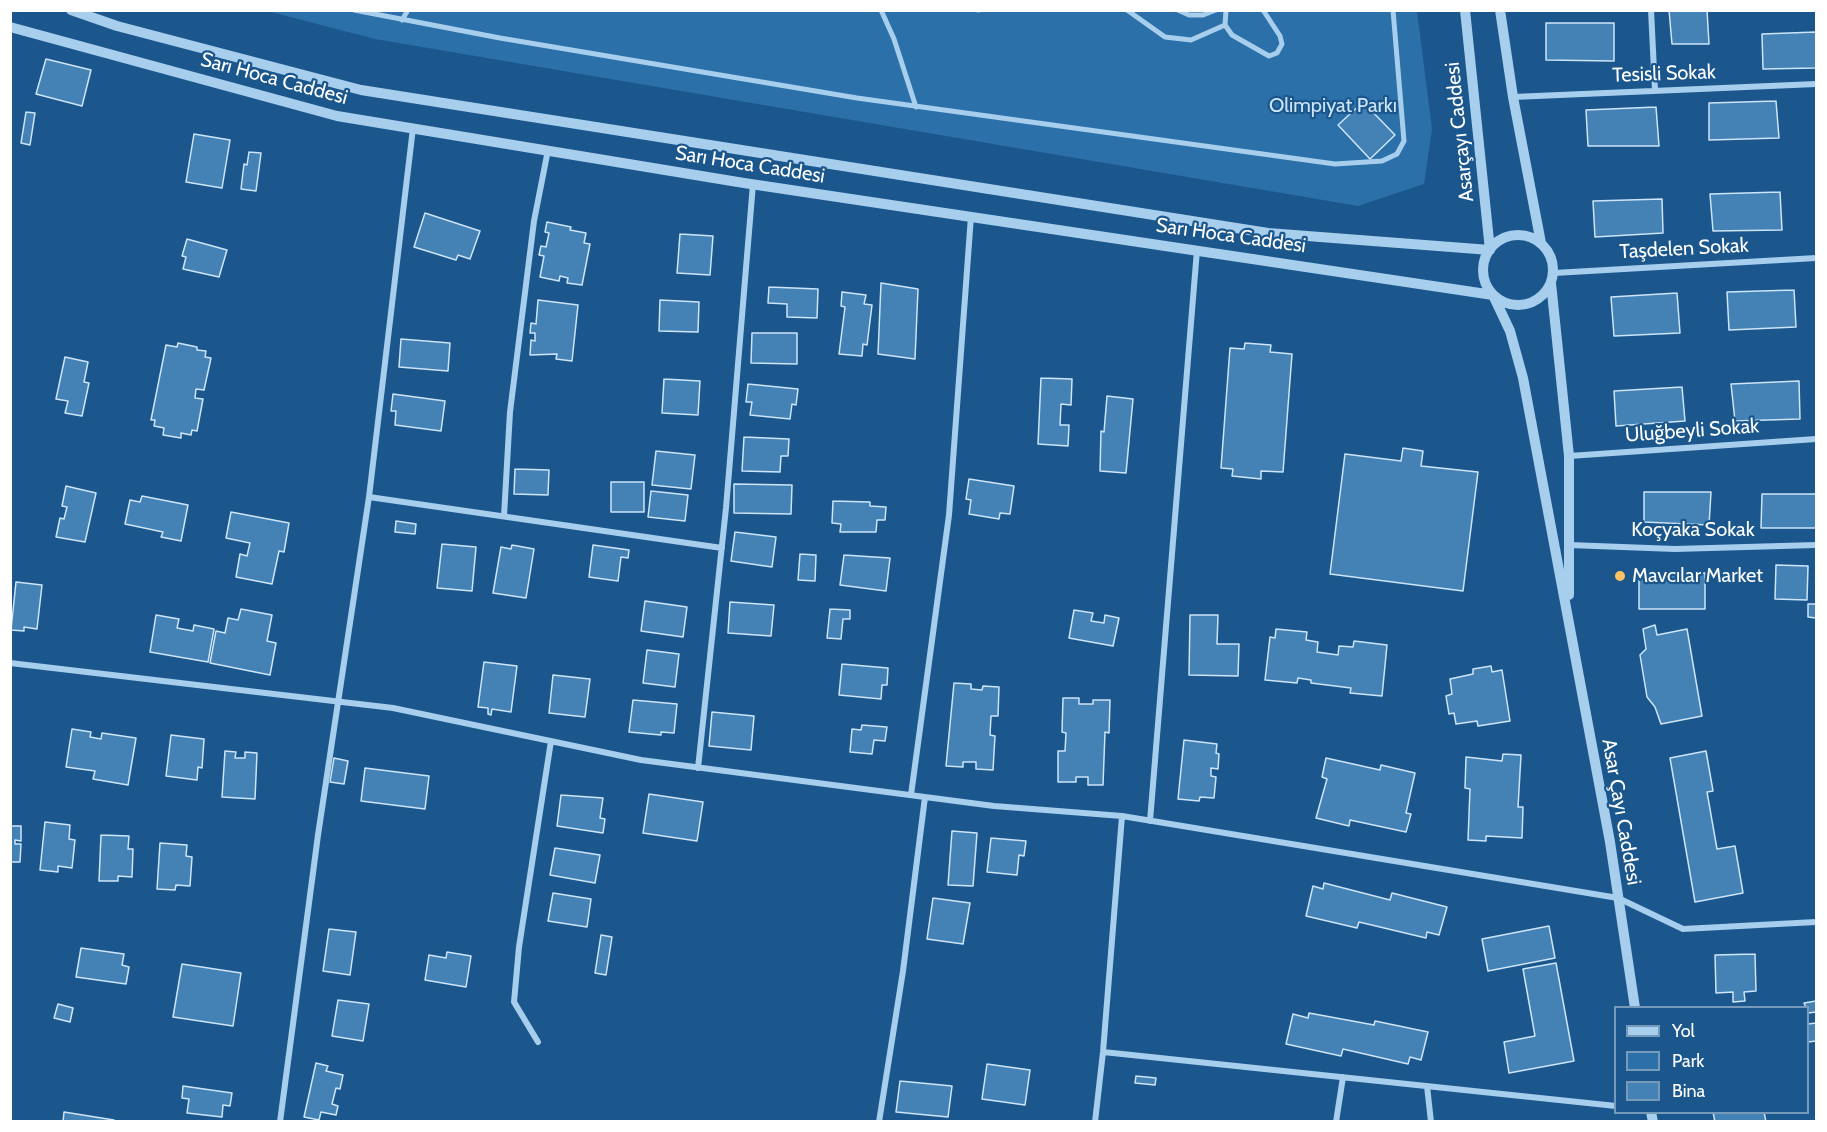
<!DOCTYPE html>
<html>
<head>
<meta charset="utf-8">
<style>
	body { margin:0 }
	#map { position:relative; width:1827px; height:1132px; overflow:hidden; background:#1b578c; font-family:Cabin,sans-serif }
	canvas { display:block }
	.frame { position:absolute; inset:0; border:12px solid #fff; pointer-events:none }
	.legend { position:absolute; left:1614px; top:1006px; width:195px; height:108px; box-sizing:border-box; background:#1b578c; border:2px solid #769aba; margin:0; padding:8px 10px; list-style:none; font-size:18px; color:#fff }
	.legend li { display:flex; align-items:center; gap:12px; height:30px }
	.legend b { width:30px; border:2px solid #769aba }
</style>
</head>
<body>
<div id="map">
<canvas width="1827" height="1132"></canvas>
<div class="frame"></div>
<ul class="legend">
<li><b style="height:8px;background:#a7ceed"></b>Yol</li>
<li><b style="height:16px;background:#2b70a8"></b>Park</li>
<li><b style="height:16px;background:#4481b4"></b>Bina</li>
</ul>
</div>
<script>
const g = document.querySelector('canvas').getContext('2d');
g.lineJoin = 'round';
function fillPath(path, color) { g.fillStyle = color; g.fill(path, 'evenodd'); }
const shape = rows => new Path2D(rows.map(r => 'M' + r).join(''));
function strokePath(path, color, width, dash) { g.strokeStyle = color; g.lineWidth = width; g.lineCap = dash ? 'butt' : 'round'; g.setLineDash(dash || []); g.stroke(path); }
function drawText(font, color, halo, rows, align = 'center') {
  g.font = font + ' Cabin,sans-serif'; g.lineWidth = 4.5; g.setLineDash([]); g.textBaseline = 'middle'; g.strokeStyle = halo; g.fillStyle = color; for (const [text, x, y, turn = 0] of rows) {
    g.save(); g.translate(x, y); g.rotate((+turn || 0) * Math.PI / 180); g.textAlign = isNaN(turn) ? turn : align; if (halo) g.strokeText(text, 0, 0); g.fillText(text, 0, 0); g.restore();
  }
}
fillPath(shape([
	[267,11,1417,11,1432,129,1424,184,1358,206,375,39]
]), '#2b70a8');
const building = shape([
	[1669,10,1707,10,1709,44,1672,44,1669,10],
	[1546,23,1614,23,1614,61,1546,60,1546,23],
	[1816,32,1816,68,1763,69,1762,34,1816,32],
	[46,59,91,70,82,106,36,94,46,59],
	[1776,101,1779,138,1709,140,1709,103,1776,101],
	[1363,102,1395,135,1370,159,1338,125,1363,102],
	[1656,107,1659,146,1588,146,1586,110,1656,107],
	[26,112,35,113,30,145,21,143,26,112],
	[194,134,230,140,222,188,186,182,194,134],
	[249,152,261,153,256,191,241,189,244,164,247,165,249,152],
	[1780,192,1782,230,1713,231,1710,194,1780,192],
	[1662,199,1663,233,1595,237,1593,201,1662,199],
	[425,213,480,231,470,259,458,255,456,260,414,247,425,213],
	[547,222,571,227,570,230,586,233,584,243,590,244,582,285,567,283,568,278,560,276,559,281,540,277,544,256,539,255,541,246,546,247,549,233,545,232,547,222],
	[680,234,713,236,710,275,677,273,680,234],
	[187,239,227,250,219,277,183,269,186,257,182,256,187,239],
	[881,283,918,289,915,359,878,354,881,283],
	[769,287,818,289,817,318,787,317,787,304,768,303,769,287],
	[1794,290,1796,327,1729,330,1727,292,1794,290],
	[842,292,866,295,864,304,872,305,867,345,863,344,862,356,839,354,845,307,841,306,842,292],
	[1677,293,1680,333,1614,336,1611,297,1677,293],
	[538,300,578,305,572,361,556,359,557,354,530,355,531,340,535,341,535,333,530,333,531,323,536,324,538,300],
	[660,300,699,302,698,332,659,331,660,300],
	[752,333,797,333,797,364,751,363,752,333],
	[401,339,450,343,448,371,399,367,401,339],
	[178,343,197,347,197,350,206,351,205,357,211,358,204,390,196,389,195,398,203,399,197,431,192,430,191,435,181,433,181,438,163,435,164,428,154,426,155,420,151,420,166,345,177,347,178,343],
	[1245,343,1271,345,1270,352,1292,354,1283,472,1261,471,1261,479,1232,476,1233,469,1221,468,1230,348,1244,349,1245,343],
	[65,357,88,362,84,382,89,383,82,416,65,413,68,401,56,399,65,357],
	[1041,378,1072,379,1071,405,1061,404,1060,425,1069,425,1068,446,1038,444,1041,378],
	[664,379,700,381,698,415,662,413,664,379],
	[1799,381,1800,419,1735,421,1731,384,1799,381],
	[748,384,798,389,796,405,792,404,790,419,750,415,752,402,746,402,748,384],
	[1682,387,1685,421,1616,426,1614,391,1682,387],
	[393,394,445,401,441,431,395,425,396,411,391,411,393,394],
	[1107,396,1133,399,1126,473,1100,471,1101,431,1104,432,1107,396],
	[744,437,789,439,788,456,781,456,780,472,742,471,744,437],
	[1403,448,1423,451,1421,466,1478,472,1463,591,1330,574,1345,454,1401,461,1403,448],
	[656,451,695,455,691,489,652,485,656,451],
	[515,469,549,470,548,495,514,494,515,469],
	[969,479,1014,486,1010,514,1000,513,999,519,969,514,971,500,966,499,969,479],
	[611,482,644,482,644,512,611,512,611,482],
	[734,484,792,485,791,514,734,513,734,484],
	[66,486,96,493,85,542,56,537,60,518,64,519,67,507,62,506,66,486],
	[651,491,688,495,685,521,648,517,651,491],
	[1644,492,1711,492,1709,525,1644,522,1644,492],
	[1762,494,1816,494,1816,528,1761,528,1762,494],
	[142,496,188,505,181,541,161,537,163,532,125,524,130,500,140,502,142,496],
	[833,501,870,502,870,506,886,507,885,520,877,520,876,532,840,532,841,524,832,523,833,501],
	[231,512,289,523,284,552,279,551,272,584,236,577,240,554,247,556,250,543,226,538,231,512],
	[396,521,416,524,415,534,395,532,396,521],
	[735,532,776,537,772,567,731,561,735,532],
	[442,544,476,547,472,591,437,588,442,544],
	[512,545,534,549,526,598,493,593,501,547,511,549,512,545],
	[593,545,629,550,628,558,621,557,618,581,589,577,593,545],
	[800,554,816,555,815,581,798,580,800,554],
	[844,555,890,558,886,591,840,585,844,555],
	[1776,565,1808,566,1807,600,1775,599,1776,565],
	[1705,573,1705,609,1639,609,1639,574,1705,573],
	[1816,579,1816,618,1808,617,1808,604,1816,604,1816,579],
	[16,582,42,585,37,629,24,627,24,631,11,630,16,582],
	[645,601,687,607,683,637,641,631,645,601],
	[730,602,774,605,771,636,728,633,730,602],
	[241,609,272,615,267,641,276,643,270,675,210,663,216,631,225,633,228,618,238,620,241,609],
	[830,609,850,610,850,619,843,619,841,639,827,638,830,609],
	[1074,610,1093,613,1091,621,1104,623,1105,615,1119,618,1113,646,1069,638,1074,610],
	[156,615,179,619,177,628,193,631,194,625,214,629,208,662,150,652,156,615],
	[1190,615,1218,615,1217,644,1239,644,1238,676,1189,675,1190,615],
	[1655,625,1657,635,1687,629,1702,716,1661,724,1655,707,1647,697,1640,655,1646,649,1643,629,1655,625],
	[1276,629,1307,632,1306,640,1318,642,1317,652,1338,655,1339,646,1353,647,1354,641,1387,645,1382,696,1350,693,1351,688,1311,683,1311,680,1298,678,1297,683,1265,680,1270,637,1275,638,1276,629],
	[647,650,679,654,675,687,643,683,647,650],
	[484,662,517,666,511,712,492,709,491,715,488,714,488,708,478,707,484,662],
	[842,664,888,668,887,685,882,685,881,699,839,695,842,664],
	[1491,666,1492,672,1502,670,1510,721,1478,726,1477,721,1456,724,1454,713,1449,714,1446,696,1452,694,1450,679,1473,674,1473,669,1491,666],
	[553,675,590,679,585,717,549,713,553,675],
	[954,683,971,684,971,689,982,690,983,686,999,687,998,716,991,716,990,735,995,736,993,770,976,769,976,762,963,762,963,767,946,766,954,683],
	[1063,698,1079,698,1079,704,1093,704,1093,700,1110,700,1109,733,1105,732,1103,785,1088,785,1088,777,1076,777,1076,782,1058,782,1058,751,1065,751,1066,733,1062,732,1063,698],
	[633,700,677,704,674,733,661,732,661,735,629,732,633,700],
	[712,712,754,716,751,750,709,746,712,712],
	[862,725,887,727,885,741,874,740,872,754,850,752,852,729,861,730,862,725],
	[72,729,91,732,90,737,101,739,102,733,136,738,128,785,93,779,95,771,66,767,72,729],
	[171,735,204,739,202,768,198,767,197,780,166,776,171,735],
	[1184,740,1217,744,1216,753,1219,754,1218,769,1211,768,1211,776,1216,777,1214,798,1200,797,1199,801,1178,799,1184,740],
	[225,751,236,752,235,758,245,758,245,752,257,753,255,799,222,797,225,751],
	[1706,751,1713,791,1707,792,1717,849,1735,846,1743,893,1695,902,1670,758,1706,751],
	[1503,754,1521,755,1518,807,1523,807,1522,838,1486,836,1486,841,1468,840,1470,789,1465,788,1466,757,1502,761,1503,754],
	[334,758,348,761,344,784,330,782,334,758],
	[1326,758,1380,770,1381,765,1415,773,1406,813,1411,814,1406,832,1350,820,1349,826,1316,818,1327,779,1322,777,1326,758],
	[365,768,429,776,425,809,361,801,365,768],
	[649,794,703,802,697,841,643,833,649,794],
	[561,795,603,798,600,818,605,819,603,833,557,826,561,795],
	[45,822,70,825,69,839,75,840,72,868,58,866,58,872,40,870,45,822],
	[10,826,21,826,21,841,15,840,15,844,21,844,20,862,10,862,10,826],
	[952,831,977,833,973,886,948,885,952,831],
	[101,835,129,836,128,849,133,849,132,877,118,876,118,881,99,881,101,835],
	[991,838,1026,841,1024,856,1019,855,1017,875,987,872,991,838],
	[160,843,187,845,186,856,192,857,190,886,176,885,175,890,157,889,160,843],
	[555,848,600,855,595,883,550,875,555,848],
	[1324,883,1390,900,1392,893,1447,907,1439,935,1427,932,1426,938,1359,922,1357,928,1306,916,1313,886,1323,889,1324,883],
	[553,893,591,899,587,927,548,921,553,893],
	[933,898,970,903,963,944,927,939,933,898],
	[1549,926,1555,958,1488,971,1482,939,1549,926],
	[329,929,356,932,350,975,323,971,329,929],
	[601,935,612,937,606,975,595,973,601,935],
	[81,948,124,954,122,965,129,967,126,984,76,977,81,948],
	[447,952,471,956,466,987,425,980,429,955,446,958,447,952],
	[1755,954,1756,991,1744,992,1745,1001,1733,1002,1733,992,1716,993,1715,955,1755,954],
	[1556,963,1574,1061,1509,1073,1504,1042,1535,1036,1523,969,1556,963],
	[182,964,241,973,233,1026,173,1017,182,964],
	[338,1000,369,1004,363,1041,332,1036,338,1000],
	[1816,1001,1816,1015,1816,1012,1808,1013,1804,1003,1816,1001],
	[58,1004,73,1008,70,1022,54,1018,58,1004],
	[1309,1013,1374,1025,1375,1021,1428,1032,1421,1060,1410,1057,1408,1064,1343,1049,1341,1056,1286,1044,1293,1014,1308,1018,1309,1013],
	[1816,1023,1816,1041,1808,1042,1808,1024,1816,1023],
	[316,1063,328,1066,326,1071,343,1075,340,1089,336,1088,332,1104,338,1106,336,1115,321,1112,319,1120,304,1117,316,1063],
	[987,1064,1030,1070,1025,1105,982,1099,987,1064],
	[1136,1076,1156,1078,1155,1085,1135,1083,1136,1076],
	[900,1081,952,1086,948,1117,896,1112,900,1081],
	[183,1086,232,1093,230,1106,223,1105,222,1117,187,1113,189,1099,182,1098,183,1086],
	[64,1112,114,1120,113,1122,63,1122,64,1112],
	[1713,1112,1764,1112,1766,1122,1715,1122,1713,1112]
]);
fillPath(building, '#4481b4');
strokePath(building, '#cde5f9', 1.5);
strokePath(shape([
	[354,10,500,38,857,98,1335,164,1382,161,1397,154,1404,141,1393,10],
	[881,10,894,39,916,107],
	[978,10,979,10],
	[1127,10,1165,37,1191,40,1225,25],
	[1178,10,1189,15,1203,15,1216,10],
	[1226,10,1225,25,1232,35,1269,56,1277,53,1282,44,1280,36,1263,10],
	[402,20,408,10]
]), '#a7ceed', 5);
strokePath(shape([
	[1651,10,1655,91],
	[1513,97,1816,84],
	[413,128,369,497,722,548],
	[1554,273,1816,258],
	[1569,456,1816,439],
	[504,516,510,412,534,221,548,150],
	[1569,545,1675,549,1816,545],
	[10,663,393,708,641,760,994,806,1122,816],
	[698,768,726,508,753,184],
	[911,795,949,515,971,216],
	[1150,821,1197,250],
	[538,1042,514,1002,519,947,551,741],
	[1103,1052,1616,1106],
	[1427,1086,1431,1122],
	[280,1122,318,835,369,497],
	[879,1122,903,971,925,797],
	[1095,1122,1103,1052,1122,816,1618,898,1683,929,1816,922],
	[1336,1122,1343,1077]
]), '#a7ceed', 6);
strokePath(shape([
	[71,10,117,26,361,90,1268,233,1490,250,1465,10],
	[1500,10,1513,97,1541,243],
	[10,27,337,116,744,183,1493,295,1510,331,1523,378,1610,842,1635,1008],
	'1483 270a35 35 0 1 1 70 0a35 35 0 1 1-70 0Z',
	[1551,283,1569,456,1569,595],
	[1651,1112,1653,1122]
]), '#a7ceed', 10);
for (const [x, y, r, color] of [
	[1620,576,6,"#fec364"]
]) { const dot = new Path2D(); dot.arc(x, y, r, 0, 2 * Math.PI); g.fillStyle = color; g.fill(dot); strokePath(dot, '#1b578c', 2); }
drawText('20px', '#fff', '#1b578c', [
	["Tesisli Sokak",1664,74,-2],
	["Sarı Hoca Caddesi",274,79,15],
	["Asarçayı Caddesi",1460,132,-96],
	["Sarı Hoca Caddesi",750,165,9],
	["Sarı Hoca Caddesi",1231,236,8],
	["Taşdelen Sokak",1684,249,-3],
	["Uluğbeyli Sokak",1692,431,-4],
	["Koçyaka Sokak",1693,530],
	["Asar Çayı Caddesi",1621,812,80]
]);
drawText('20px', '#cde5f9', '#1b578c', [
	["Olimpiyat Parkı",1333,106]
]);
drawText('20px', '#fff', '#1b578c', [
	["Mavcılar Market",1632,576]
], 'left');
</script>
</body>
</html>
